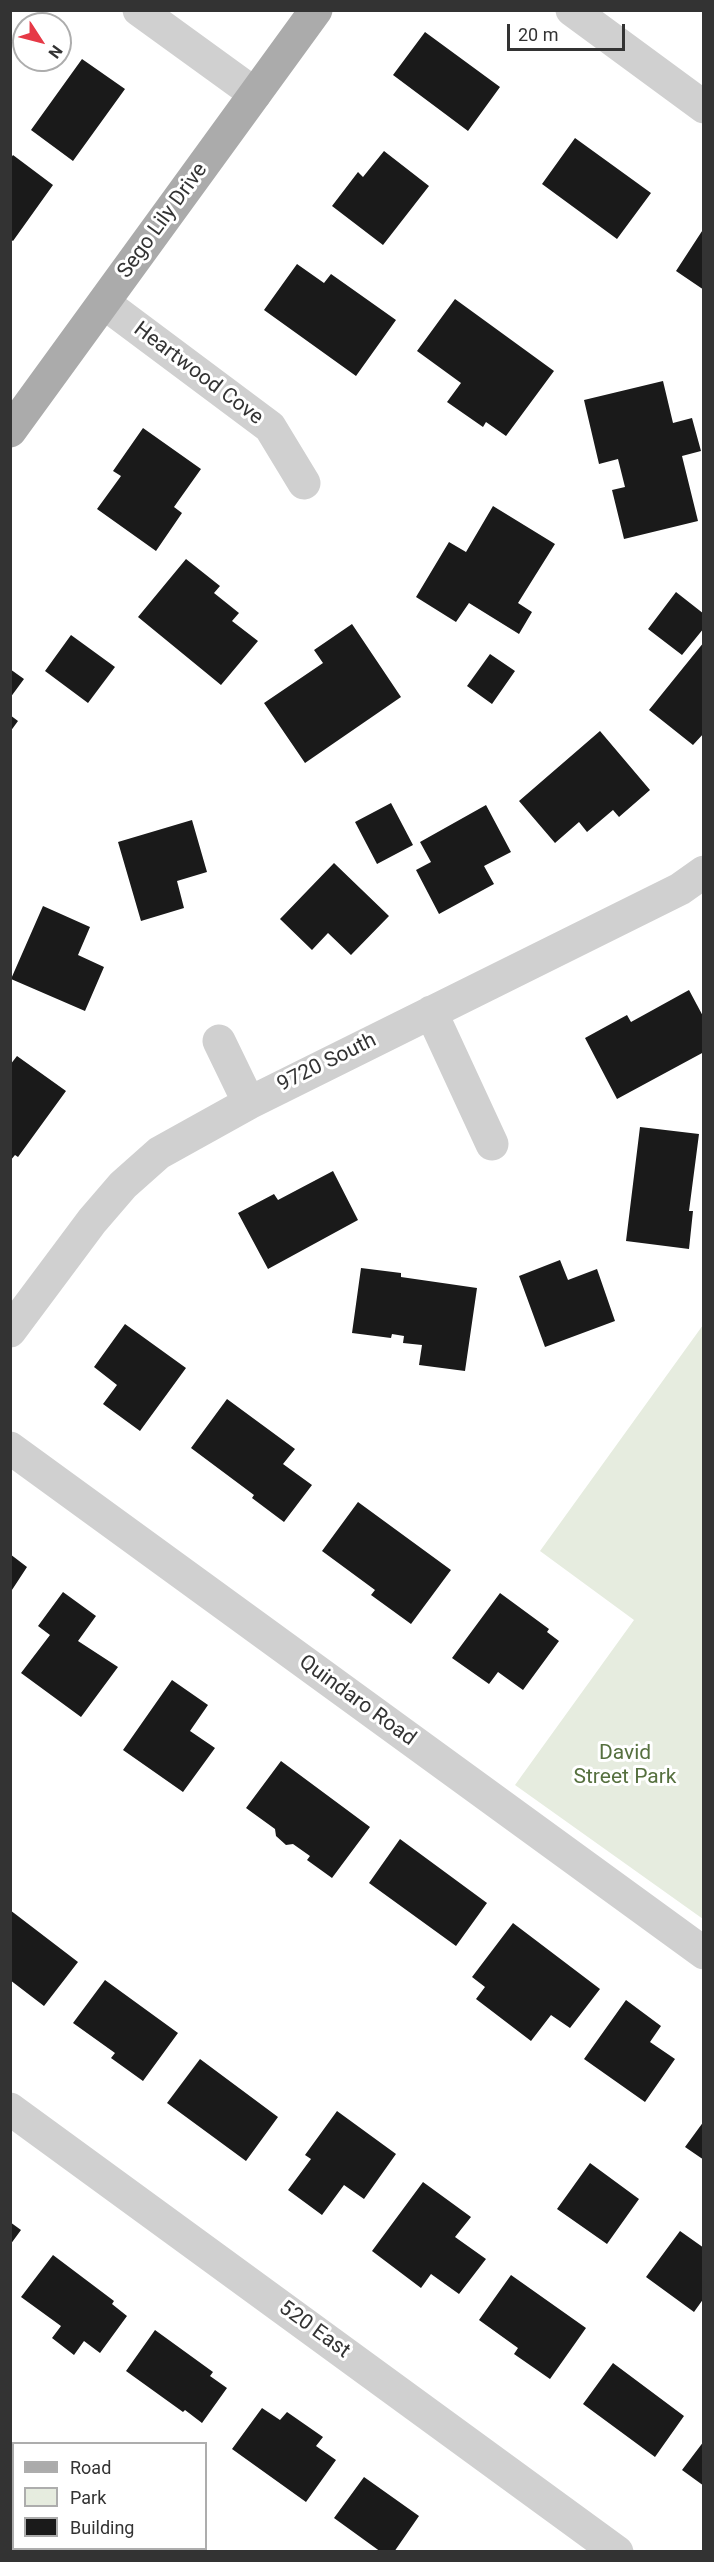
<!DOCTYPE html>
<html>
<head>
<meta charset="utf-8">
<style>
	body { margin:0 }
	#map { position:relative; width:714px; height:2562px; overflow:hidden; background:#fff; font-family:Roboto,sans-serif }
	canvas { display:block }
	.frame { position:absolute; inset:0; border:12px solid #333; pointer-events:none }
	.legend { position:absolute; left:12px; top:2442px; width:195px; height:108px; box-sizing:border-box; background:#fff; border:2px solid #adadad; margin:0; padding:8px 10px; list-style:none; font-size:18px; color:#333 }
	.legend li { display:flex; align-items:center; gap:12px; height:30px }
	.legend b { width:30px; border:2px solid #adadad }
	.north { position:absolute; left:12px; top:12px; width:60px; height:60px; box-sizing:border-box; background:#fff; border:2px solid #adadad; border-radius:50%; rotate:126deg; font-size:16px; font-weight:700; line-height:24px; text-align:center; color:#333 }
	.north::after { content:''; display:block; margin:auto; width:21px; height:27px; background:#e63946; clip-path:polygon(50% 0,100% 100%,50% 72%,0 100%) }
	.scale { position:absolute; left:507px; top:24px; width:118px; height:27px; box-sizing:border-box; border:3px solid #333; border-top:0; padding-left:8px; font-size:18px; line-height:21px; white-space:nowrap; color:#333; -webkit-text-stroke:4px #fff; paint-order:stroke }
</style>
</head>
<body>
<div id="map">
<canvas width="714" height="2562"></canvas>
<div class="frame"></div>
<ul class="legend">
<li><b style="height:8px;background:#ababab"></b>Road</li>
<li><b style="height:16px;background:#e6ecdf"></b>Park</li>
<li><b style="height:16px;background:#1a1a1a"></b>Building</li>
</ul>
<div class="north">N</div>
<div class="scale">20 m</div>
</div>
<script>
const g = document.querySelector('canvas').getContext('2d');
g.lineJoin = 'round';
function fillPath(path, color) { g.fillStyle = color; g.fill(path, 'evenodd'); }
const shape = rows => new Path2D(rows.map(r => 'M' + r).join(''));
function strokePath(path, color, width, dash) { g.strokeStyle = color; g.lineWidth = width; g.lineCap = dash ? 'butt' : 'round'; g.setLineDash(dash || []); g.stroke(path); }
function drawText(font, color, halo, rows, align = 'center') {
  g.font = font + ' Roboto,sans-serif'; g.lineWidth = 6; g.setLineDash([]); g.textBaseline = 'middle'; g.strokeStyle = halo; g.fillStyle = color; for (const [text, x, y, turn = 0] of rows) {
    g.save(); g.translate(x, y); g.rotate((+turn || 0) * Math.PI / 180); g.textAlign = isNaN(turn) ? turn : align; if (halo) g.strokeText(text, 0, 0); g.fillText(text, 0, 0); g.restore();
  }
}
fillPath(shape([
	[703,1325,703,1919,515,1785,634,1620,540,1551]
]), '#e6ecdf');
fillPath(shape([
	[425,32,500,87,468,131,393,75],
	[82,59,125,89,73,161,31,130],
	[575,138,651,193,617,239,542,184],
	[384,151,429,186,383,245,332,206,358,172,363,177],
	[13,155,53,185,13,241,10,239,10,159],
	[704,228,704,290,676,271],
	[297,264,324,283,331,274,396,320,356,376,264,310],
	[455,299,554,371,506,436,486,422,483,427,447,402,461,383,417,351],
	[663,381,673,423,692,418,701,451,682,456,698,521,624,539,612,490,625,487,618,459,599,464,584,400],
	[143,428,201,469,174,507,182,513,156,551,97,509,121,476,113,471],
	[493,506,555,544,518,603,532,612,519,634,469,603,456,622,416,597,449,542,466,552],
	[186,559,220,586,214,593,239,613,232,621,258,641,221,685,138,617],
	[676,592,704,614,704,628,682,655,648,629],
	[352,624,401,697,305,763,264,703,323,663,314,650],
	[71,635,115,667,88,703,45,671],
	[704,642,704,733,693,745,649,710],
	[490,654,515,671,492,704,467,686],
	[10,669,24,679,10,698],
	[10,715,18,721,10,732],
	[600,731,650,790,619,817,613,810,587,832,579,822,555,843,519,801],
	[391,803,413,845,377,864,355,822],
	[486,805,511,852,484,866,494,884,439,914,416,870,431,862,420,842],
	[192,820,207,872,177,881,184,908,141,921,118,842],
	[334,863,389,916,351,955,328,933,312,950,280,919],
	[43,906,90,927,78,955,104,967,85,1011,11,979],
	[689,990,704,1018,704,1052,617,1099,585,1038,627,1015,631,1022],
	[17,1056,66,1091,18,1157,15,1155,10,1161,10,1065],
	[640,1127,699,1134,689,1211,693,1211,689,1249,626,1241],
	[333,1171,358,1220,268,1269,238,1213,274,1194,278,1200],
	[560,1260,568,1280,597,1269,615,1321,545,1347,519,1276],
	[361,1268,401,1273,401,1277,477,1288,465,1371,419,1365,422,1345,403,1343,404,1336,392,1334,391,1338,352,1333],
	[125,1324,186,1368,140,1431,103,1404,117,1385,94,1367],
	[227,1399,295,1449,283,1464,312,1485,284,1522,252,1498,254,1495,191,1448],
	[358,1502,451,1570,411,1624,371,1595,375,1590,322,1551],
	[10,1554,27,1567,10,1593],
	[63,1592,96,1616,78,1641,118,1667,81,1717,21,1673,50,1635,38,1626],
	[500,1593,549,1629,547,1632,559,1641,523,1690,498,1672,489,1684,452,1658],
	[172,1680,208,1705,190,1731,215,1748,183,1792,123,1750],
	[281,1761,370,1827,332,1878,307,1860,310,1856,293,1844,286,1845,276,1836,275,1829,246,1808],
	[400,1839,487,1903,456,1946,369,1883],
	[10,1910,78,1962,44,2006,10,1980],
	[513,1923,600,1989,570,2028,551,2015,531,2041,476,1999,485,1987,472,1977],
	[105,1980,178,2033,143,2081,111,2058,115,2053,73,2023],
	[626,2000,661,2026,650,2042,675,2059,645,2102,584,2059],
	[200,2059,278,2117,246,2161,167,2103],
	[337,2111,396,2154,364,2199,344,2185,322,2215,288,2190,311,2159,305,2155],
	[704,2121,704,2160,685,2147],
	[590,2163,639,2199,607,2244,557,2209],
	[423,2182,471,2217,455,2237,486,2259,459,2294,431,2274,421,2288,372,2251],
	[10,2222,21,2230,10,2245],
	[680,2231,704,2248,704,2298,694,2312,646,2277],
	[53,2255,114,2301,112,2304,127,2316,100,2353,84,2341,74,2355,52,2338,61,2326,21,2297],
	[511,2275,586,2328,550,2379,514,2354,518,2348,479,2320],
	[155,2330,213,2372,210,2376,227,2388,202,2423,185,2410,183,2412,126,2371],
	[613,2363,684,2416,655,2457,583,2404],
	[262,2408,280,2420,287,2412,323,2437,316,2446,336,2460,306,2502,232,2449],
	[704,2441,704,2486,682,2470],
	[364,2477,419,2516,394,2552,381,2552,334,2518],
	[142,2548,171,2548,175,2552,140,2552]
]), '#1a1a1a');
strokePath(shape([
	[139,10,255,94],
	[572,10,704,107],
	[104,303,270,427,304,483],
	[431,1012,492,1144],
	[219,1041,249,1103],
	[10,1331,92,1221,123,1185,159,1153,249,1103,680,889,704,872],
	[10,1448,704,1953],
	[10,2109,617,2552]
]), '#d0d0d0', 33);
strokePath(shape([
	[10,431,316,10]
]), '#ababab', 33);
drawText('21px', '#333', '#fff', [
	["Sego Lily Drive",163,221,-54],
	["Heartwood Cove",198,374,37],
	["9720 South",327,1063,-26],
	["Quindaro Road",357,1701,36],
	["520 East",314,2330,36]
]);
drawText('21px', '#56703f', '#fff', [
	["David",625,1754],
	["Street Park",625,1778]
]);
</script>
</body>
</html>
